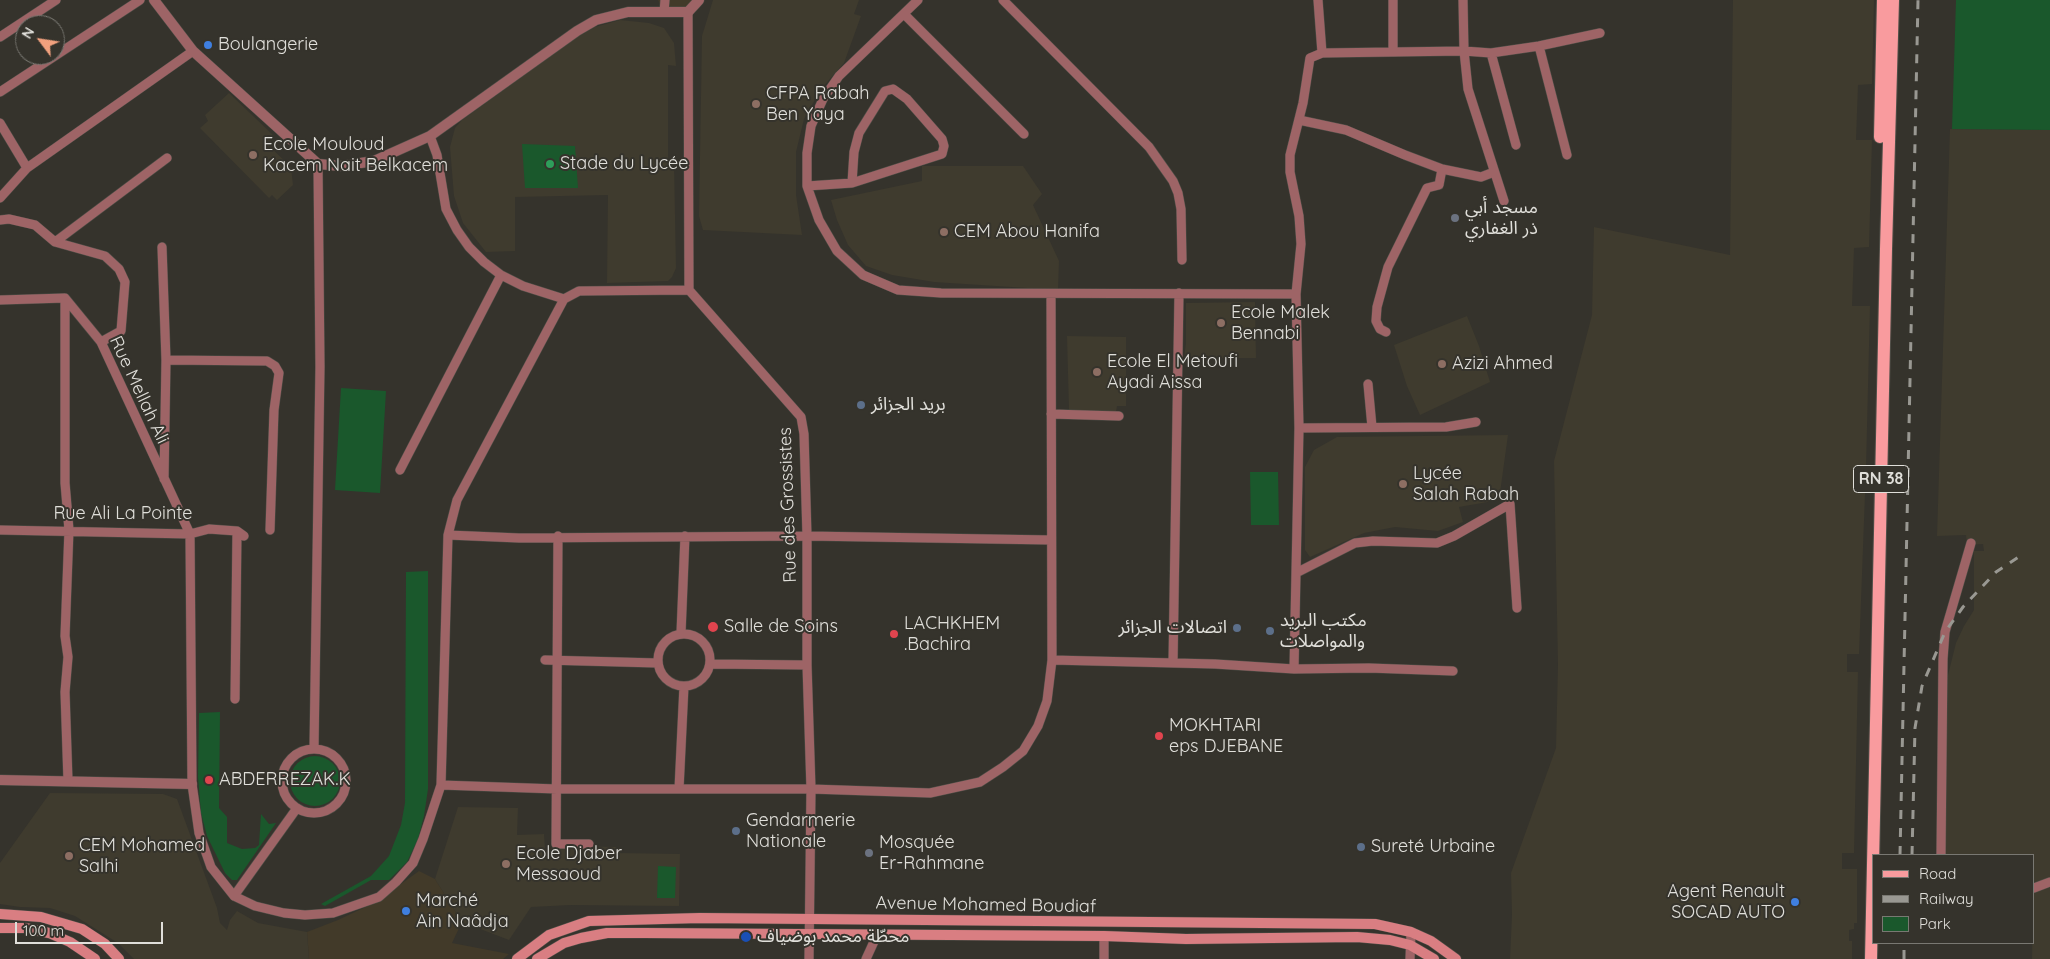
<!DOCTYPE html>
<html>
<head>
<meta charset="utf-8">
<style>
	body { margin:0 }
	#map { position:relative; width:2050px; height:959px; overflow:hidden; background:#35332c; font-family:Quicksand,sans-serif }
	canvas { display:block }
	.legend { position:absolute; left:1872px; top:854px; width:162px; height:90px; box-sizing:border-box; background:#35332c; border:1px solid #797872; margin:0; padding:6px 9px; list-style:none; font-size:15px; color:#e0dfda }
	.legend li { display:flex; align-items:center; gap:10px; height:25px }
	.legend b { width:25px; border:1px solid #797872 }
	.north { position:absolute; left:15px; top:15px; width:50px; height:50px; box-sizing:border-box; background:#35332c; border:1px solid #797872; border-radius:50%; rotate:301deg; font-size:14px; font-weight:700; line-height:20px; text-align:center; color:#e0dfda }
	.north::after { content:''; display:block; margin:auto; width:18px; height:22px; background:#f2a17e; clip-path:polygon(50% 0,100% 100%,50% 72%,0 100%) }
	.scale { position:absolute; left:15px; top:922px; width:148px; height:22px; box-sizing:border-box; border:2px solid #e0dfda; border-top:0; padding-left:6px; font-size:15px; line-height:18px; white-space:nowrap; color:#e0dfda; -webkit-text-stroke:4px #35332c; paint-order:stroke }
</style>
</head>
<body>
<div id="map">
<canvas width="2050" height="959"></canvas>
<ul class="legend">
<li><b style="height:6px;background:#f99b9e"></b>Road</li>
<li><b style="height:6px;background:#999892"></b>Railway</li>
<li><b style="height:14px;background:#1a582c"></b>Park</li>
</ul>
<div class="north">N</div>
<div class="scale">100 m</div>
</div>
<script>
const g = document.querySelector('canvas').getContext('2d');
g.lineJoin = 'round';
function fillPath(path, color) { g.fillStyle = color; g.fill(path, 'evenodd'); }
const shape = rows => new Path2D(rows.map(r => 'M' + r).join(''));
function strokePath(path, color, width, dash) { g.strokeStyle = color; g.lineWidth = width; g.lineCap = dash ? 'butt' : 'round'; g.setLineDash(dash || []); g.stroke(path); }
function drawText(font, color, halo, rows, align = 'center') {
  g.font = font + ' Quicksand,"Noto Sans Arabic",sans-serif'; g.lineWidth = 4; g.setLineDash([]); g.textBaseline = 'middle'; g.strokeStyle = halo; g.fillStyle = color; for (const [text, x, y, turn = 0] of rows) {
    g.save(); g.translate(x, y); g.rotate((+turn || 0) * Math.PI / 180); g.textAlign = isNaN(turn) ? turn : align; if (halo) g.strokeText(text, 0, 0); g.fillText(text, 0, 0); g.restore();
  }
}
fillPath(shape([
	[658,0,699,0,687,12,664,12],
	[419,871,435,879,462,922,452,943,509,954,503,959,309,959,307,932,338,920,376,902]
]), '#423a29');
fillPath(shape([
	[713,0,859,0,854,14,861,16,844,63,821,89,804,119,796,152,796,195,802,235,703,230,699,216,702,36],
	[1733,0,1874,0,1872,84,1858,85,1856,140,1872,140,1869,247,1854,248,1852,306,1870,306,1866,468,1859,654,1847,654,1847,672,1858,672,1854,853,1842,853,1842,869,1857,869,1857,923,1854,923,1854,929,1849,930,1849,941,1852,941,1852,959,1510,959,1512,915,1511,873,1556,748,1558,665,1554,461,1592,315,1594,227,1730,255],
	[620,20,649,23,664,28,674,43,676,66,668,65,668,159,674,163,676,268,672,277,668,281,607,283,608,195,515,197,515,251,486,252,463,223,454,196,450,147,455,128,462,120,577,37,595,27],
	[229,93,274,136,267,144,291,167,293,185,277,200,272,195,269,198,200,128,208,121,205,115],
	[1950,129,2050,130,2050,959,2032,959,2034,855,1944,855,1948,675,1956,643,1964,626,1974,610,1974,551,1984,551,1983,544,1967,545,1966,535,1937,536],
	[922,166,1023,166,1042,194,1033,205,1059,261,1058,290,934,282,892,275,866,266,848,245,837,220,831,200,922,181],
	[1255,302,1256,358,1184,358,1186,343,1186,303],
	[1467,316,1479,346,1490,382,1420,415,1407,386,1394,345],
	[1067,336,1126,337,1126,406,1117,406,1116,412,1069,410],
	[1508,435,1499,500,1459,507,1463,522,1438,531,1395,527,1364,533,1310,557,1305,550,1305,467,1314,450,1337,437],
	[50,793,163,794,177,799,217,908,220,923,227,930,230,920,237,911,258,923,307,932,309,959,134,959,118,943,75,916,50,908,20,907,0,904,0,863],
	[458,807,518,808,517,835,544,834,545,849,574,846,617,847,617,853,680,854,679,906,570,905,531,907,509,940,462,922,435,879]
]), '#3f3b2e');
fillPath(shape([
	[1956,0,2050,0,2050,130,1952,129],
	[522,144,575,146,578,188,525,188],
	[341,388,386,391,380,493,335,490],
	[1250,472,1278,472,1279,525,1251,525],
	[428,571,428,789,424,816,418,839,407,862,389,880,371,880,325,906,321,904,371,876,389,856,401,825,405,803,406,572],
	[220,712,219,808,227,817,227,843,242,849,255,848,259,845,261,814,269,824,276,823,237,880,232,880,225,873,207,836,201,813,198,777,199,713],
	'290 781a25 25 0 1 1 50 0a25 25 0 1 1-50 0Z',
	[658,866,676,867,675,898,657,898]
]), '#1a582c');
const minor = shape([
	[918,0,839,76,823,99,811,126,807,153,807,186,819,220,837,251,863,275,898,290,941,293,1296,294],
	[1003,0,1149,147,1173,181,1178,193,1181,209,1182,260],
	[1318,0,1322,53],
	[1393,0,1393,52],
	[1463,0,1464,51,1468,89,1504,201],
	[664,12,665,0],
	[688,12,689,290,801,417,804,434,807,536,807,665,811,789,809,959],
	[904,14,1024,134],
	[0,37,56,0],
	[1539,46,1567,155],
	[1491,53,1516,145],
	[0,92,140,0],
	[1299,120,1346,130,1405,155,1442,169,1481,177,1494,172],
	[0,123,27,168],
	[430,136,437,155,446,209,457,230,469,247,484,262,501,275,523,286,564,299],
	[807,186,852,183,942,154,944,146,942,139,907,99,893,89,885,91,859,133,854,152,852,183],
	[0,198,27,168,193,51],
	[0,220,9,219,35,225,55,242,105,256,119,269,125,282,121,331,101,342],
	[55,242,167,158],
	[162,247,166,360,164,479],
	[65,298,65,483,69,530,65,636,68,657,65,692,68,781],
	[0,300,65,298,101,342,190,534,192,784,199,833,211,867,234,896,255,906,284,913,305,915,333,913,379,897,396,882,413,863,423,839,441,785,448,535,457,500,564,299,579,291,689,290],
	[1386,332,1380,329,1376,321,1377,307,1388,267,1427,188,1439,185,1442,169],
	[166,360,267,361,275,366,279,373,274,410,270,530],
	[1368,384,1372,427],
	[1051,414,1119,416],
	[1299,428,1446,427,1476,422],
	[400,470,501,275],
	[0,530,190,534,209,529,237,531,244,536],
	[448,535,519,538,807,536,1051,540],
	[558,536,556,844,589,844],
	[1296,573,1355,543,1373,541,1437,543,1454,536,1510,504,1517,608],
	[681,633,685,536],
	'658 660a26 26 0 1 1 52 0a26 26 0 1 1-52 0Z',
	[545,660,657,663],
	[1052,660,1215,664,1294,669,1369,668,1453,671],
	[1173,663,1179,293],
	[710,664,807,665],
	[1294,669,1299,428,1296,294,1301,244,1299,216,1290,172,1290,155,1303,103,1310,58,1322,53,1464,51,1491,53,1539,46,1600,33],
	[235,699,237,531],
	[314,748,320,367,318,164],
	'282 781a32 32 0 1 1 64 0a32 32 0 1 1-64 0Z',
	[441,785,557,789,811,789,930,793,980,782,1003,767,1023,751,1038,726,1047,701,1052,660,1051,295],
	[679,789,684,686],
	[1941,855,1943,659,1945,632,1971,543],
	[2034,888,2050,882],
	[234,896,297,808],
	[866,959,877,935],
	[1104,959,1104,936],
	[1410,959,1411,932]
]);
const tertiary = shape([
	[154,0,193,51,318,164,341,166,374,161,430,136,577,31,596,20,628,12,688,12,699,0],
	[0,780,192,784]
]);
const secondary = shape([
	[0,914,41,917,82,929,105,944,119,959],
	[0,928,25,928,49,933,70,942,95,959],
	[517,959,549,935,589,921,700,918,1375,924,1411,932,1431,941,1456,959],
	[537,959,564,943,581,938,607,933,644,933,1104,936,1186,939,1357,937,1390,940,1410,945,1434,959]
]);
const primary = shape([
	[1880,137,1883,0],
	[1871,959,1886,249,1893,0]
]);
strokePath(minor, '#504f48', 10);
strokePath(tertiary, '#504f48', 11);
strokePath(secondary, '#504f48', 11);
strokePath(primary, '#504f48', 14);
strokePath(minor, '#9e6466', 9);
strokePath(tertiary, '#9e6466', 10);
strokePath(secondary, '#d97e82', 10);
strokePath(primary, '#f99b9e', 12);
strokePath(shape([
	[1900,855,1918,0],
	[1912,855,1915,728,1922,686,1945,632,1963,607,1996,572,2020,556],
	[1904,959,1904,943]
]), '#999892', 3, [9, 9]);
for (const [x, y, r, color] of [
	[208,45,5,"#3f7fe0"],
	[756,104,5,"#8d6e63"],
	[253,155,5,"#8d6e63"],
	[550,164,5,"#2e9e5b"],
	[1455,218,5,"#6b7280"],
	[944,232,5,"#8d6e63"],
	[1221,323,5,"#8d6e63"],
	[1442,364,5,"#8d6e63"],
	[1097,372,5,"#8d6e63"],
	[861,405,5,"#5c6f8a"],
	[1403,484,5,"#8d6e63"],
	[713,627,6,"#e0444e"],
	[1237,628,5,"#5c6f8a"],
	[1270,631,5,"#5c6f8a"],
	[894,634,5,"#e0444e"],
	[1159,736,5,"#e0444e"],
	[209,780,5,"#e0444e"],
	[736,831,5,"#5c6f8a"],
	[1361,847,5,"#5c6f8a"],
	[869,853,5,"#6b7280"],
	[69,856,5,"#8d6e63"],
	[506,864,5,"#8d6e63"],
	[1795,902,5,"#3f7fe0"],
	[406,911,5,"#3f7fe0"],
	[746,937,6,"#1a4fb4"]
]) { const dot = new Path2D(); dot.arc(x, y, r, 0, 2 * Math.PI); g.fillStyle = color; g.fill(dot); strokePath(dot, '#35332c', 2); }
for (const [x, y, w] of [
	[1881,479,55]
]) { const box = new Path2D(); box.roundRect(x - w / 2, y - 13.5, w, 27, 4); g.fillStyle = '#35332c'; g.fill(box); strokePath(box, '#e0dfda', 1); }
drawText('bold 16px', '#e0dfda', null, [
	["RN 38",1881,479]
]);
drawText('18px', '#e0dfda', '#35332c', [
	["Boulangerie",218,45],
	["CFPA Rabah",766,94],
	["Ben Yaya",766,115],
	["Ecole Mouloud",263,145],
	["Kacem Nait Belkacem",263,166],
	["Stade du Lycée",560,164],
	["مسجد أبي",1465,208],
	["ذر الغفاري",1465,229],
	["CEM Abou Hanifa",954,232],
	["Ecole Malek",1231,313],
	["Bennabi",1231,334],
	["Ecole El Metoufi",1107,362],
	["Ayadi Aissa",1107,383],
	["Azizi Ahmed",1452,364],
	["بريد الجزائر",871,405],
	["Lycée",1413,474],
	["Salah Rabah",1413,495],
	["مكتب البريد",1280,621],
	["والمواصلات",1280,642],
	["LACHKHEM",904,624],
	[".Bachira",904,645],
	["Salle de Soins",724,627],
	["اتصالات الجزائر",1227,628,"right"],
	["MOKHTARI",1169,726],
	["eps DJEBANE",1169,747],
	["ABDERREZAK.K",219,780],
	["Gendarmerie",746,821],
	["Nationale",746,842],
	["Mosquée",879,843],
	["Er-Rahmane",879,864],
	["CEM Mohamed",79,846],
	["Salhi",79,867],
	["Sureté Urbaine",1371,847],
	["Ecole Djaber",516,854],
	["Messaoud",516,875],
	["Agent Renault",1785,892,"right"],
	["SOCAD AUTO",1785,913,"right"],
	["Marché",416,901],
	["Ain Naâdja",416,922],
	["محطّة محمد بوضياف",757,937]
], 'left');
drawText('18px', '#e0dfda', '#35332c', [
	["Rue Mellah Ali",139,390,65],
	["Rue des Grossistes",788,505,-92],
	["Rue Ali La Pointe",123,514],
	["Avenue Mohamed Boudiaf",986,905,1]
]);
</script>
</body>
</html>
